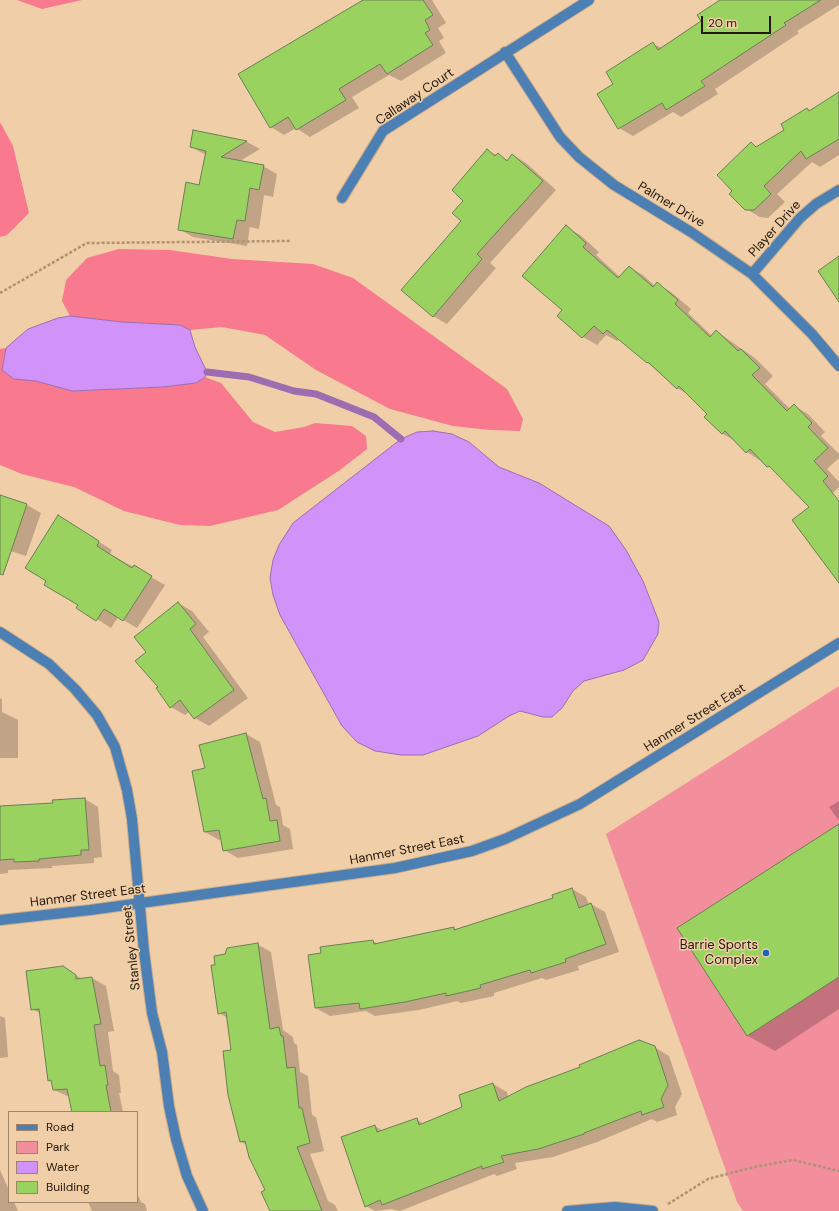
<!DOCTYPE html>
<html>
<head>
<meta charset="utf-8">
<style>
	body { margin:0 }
	#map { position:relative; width:839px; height:1211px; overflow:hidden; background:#f0cea7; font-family:"DM Sans",sans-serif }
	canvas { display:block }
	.legend { position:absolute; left:8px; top:1111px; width:130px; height:92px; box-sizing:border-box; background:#f0cea7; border:1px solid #9f8568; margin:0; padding:5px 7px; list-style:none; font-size:12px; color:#25180a }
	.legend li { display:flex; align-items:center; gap:8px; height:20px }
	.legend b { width:20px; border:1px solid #9f8568 }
	.scale { position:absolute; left:701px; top:16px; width:70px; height:18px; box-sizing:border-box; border:2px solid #25180a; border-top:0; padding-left:5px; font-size:12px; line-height:14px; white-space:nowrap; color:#25180a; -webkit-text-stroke:3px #f0cea7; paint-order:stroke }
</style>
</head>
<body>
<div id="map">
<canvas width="839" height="1211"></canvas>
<ul class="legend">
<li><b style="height:5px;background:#4c7fb3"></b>Road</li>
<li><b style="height:11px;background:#f38e9d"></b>Park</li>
<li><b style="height:11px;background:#d192fa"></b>Water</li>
<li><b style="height:11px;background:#9ad25f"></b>Building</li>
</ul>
<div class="scale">20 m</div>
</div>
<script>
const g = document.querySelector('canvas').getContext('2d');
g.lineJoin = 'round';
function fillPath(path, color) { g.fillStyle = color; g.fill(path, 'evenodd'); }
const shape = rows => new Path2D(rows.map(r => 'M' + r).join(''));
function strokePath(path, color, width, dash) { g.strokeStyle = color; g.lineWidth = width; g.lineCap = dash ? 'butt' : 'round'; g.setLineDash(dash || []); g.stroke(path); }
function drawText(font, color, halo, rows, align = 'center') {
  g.font = font + ' "DM Sans",sans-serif'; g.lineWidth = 3; g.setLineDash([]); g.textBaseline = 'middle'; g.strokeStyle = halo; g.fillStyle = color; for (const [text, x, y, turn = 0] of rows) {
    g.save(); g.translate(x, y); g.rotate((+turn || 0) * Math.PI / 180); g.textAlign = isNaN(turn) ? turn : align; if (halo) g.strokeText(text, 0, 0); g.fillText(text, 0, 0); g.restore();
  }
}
fillPath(shape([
	[839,686,839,1211,743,1211,737,1202,606,834]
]), '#f38e9d');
fillPath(shape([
	[17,0,82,0,42,9],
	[0,122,13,146,29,213,7,235,0,237],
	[119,249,170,250,232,259,313,264,353,278,507,389,523,419,520,431,490,430,453,426,390,409,316,370,265,335,222,327,190,330,180,325,122,322,70,316,62,301,66,280,87,258],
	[6,348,2,370,14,379,36,381,72,391,163,387,196,383,205,377,221,383,253,422,275,432,304,427,315,423,352,426,366,436,367,449,340,470,278,510,210,526,180,525,124,511,74,487,22,474,0,465,0,349]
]), '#f9798f');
const water = shape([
	[70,316,122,322,180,325,190,330,195,347,207,372,205,377,196,383,163,387,72,391,36,381,14,379,2,370,6,348,28,329,58,318,70,316],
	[433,431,452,434,469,442,499,467,539,483,609,526,626,550,643,581,659,622,658,634,643,660,624,670,584,681,573,691,562,708,552,717,543,717,520,711,509,716,478,736,423,755,401,755,375,751,357,742,342,726,280,615,273,595,270,578,273,560,279,545,293,523,401,439,417,432,433,431]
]);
fillPath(water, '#d192fa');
strokePath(water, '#9d6db2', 1);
fillPath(shape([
	[372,0,432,0,446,23,438,28,444,38,439,41,446,53,401,81,389,75,352,97,359,108,310,137,296,128,284,135,271,127,239,74,310,31,312,32],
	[721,0,839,0,839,5,797,31,799,33,715,89,718,94,681,117,673,112,633,136,619,128,614,84,653,44,662,48,702,21],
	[839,93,839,155,820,167,812,162,777,194,785,202,768,218,760,217,746,209,734,191,752,144,758,147,786,130,807,109,811,111],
	[194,131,247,142,260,149,240,161,263,166,277,174,273,197,264,195,259,229,250,227,247,246,193,237,179,229,200,186,206,155,191,147],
	[488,151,508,160,513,155,526,163,556,190,490,263,496,268,447,324,433,316,462,221,465,201],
	[566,227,580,235,599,252,596,255,620,277,629,267,643,275,655,286,657,284,671,292,691,309,688,313,712,336,716,331,755,358,773,376,765,384,790,409,794,406,808,414,825,432,821,436,839,454,839,458,827,469,839,482,839,487,817,508,775,470,747,452,737,442,723,434,706,417,709,414,687,394,677,388,620,339,617,341,606,335,597,345,583,337,558,316,563,310],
	[0,496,27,505,41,513,26,556,1,548,0,551],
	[72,525,112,550,110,554,165,585,137,628,118,617,111,628,78,607,79,605],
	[178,603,192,611,209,632,203,637,248,698,209,726,195,718,190,711,185,715,171,707,159,688,148,652],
	[0,698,2,699,2,712,18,720,18,758,0,758],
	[246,734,260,742,276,805,280,807,283,825,290,829,293,849,238,858,224,850,222,839,219,840,205,832,206,768],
	[85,799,98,807,102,857,94,858,94,863,52,866,52,868,8,870,8,873,0,874,0,807,54,804],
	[839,801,839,821,829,807],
	[839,825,839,1009,775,1051,748,1036,678,929],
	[572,889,586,897,589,905,591,904,605,912,619,952,578,966,579,970,546,980,542,978,494,993,494,996,461,1003,457,1001,419,1010,375,1016,366,1011,330,1016,316,1008,373,941,378,944,454,928,457,930,555,899],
	[257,944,271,952,283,1030,293,1037,294,1043,297,1045,300,1072,308,1076,312,1115,316,1117,324,1151,310,1154,328,1201,335,1205,338,1211,274,1211,247,1145,241,1142,228,1018,219,1013,216,966,226,955],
	[62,967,82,979,92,978,106,986,114,1031,108,1032,113,1071,119,1075,121,1093,119,1093,123,1112,73,1112,70,1097,54,1090,52,1082,49,1080,41,1014,32,1009],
	[0,1016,5,1018,8,1057,0,1058],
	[654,1047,669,1056,682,1094,675,1107,677,1115,657,1122,652,1119,597,1142,553,1157,515,1163,517,1169,497,1176,494,1174,400,1211,391,1209,375,1211,366,1206,375,1126,383,1131,416,1119,424,1124,463,1107,493,1084,507,1092,508,1097],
	[0,1170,9,1190,9,1202,14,1202,18,1211,0,1211],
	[137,1193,141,1202,145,1204,147,1211,92,1211,88,1202,137,1202]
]), '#0003');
strokePath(shape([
	[207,372,249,377,294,391,316,394,374,417,401,439]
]), '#9d6db2', 7);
const building = shape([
	[363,0,423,0,433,15,425,20,430,30,425,33,433,45,387,74,380,64,339,89,346,100,296,130,288,117,270,128,238,74,363,0],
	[720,0,821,0,784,23,786,25,701,81,705,86,666,110,662,103,618,129,597,94,613,84,606,72,653,42,658,50,701,21,697,15,720,0],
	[839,92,839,139,806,159,801,151,764,186,771,194,754,210,745,210,729,194,732,191,717,175,751,142,756,147,784,130,781,124,807,108,809,111,839,92],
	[193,130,247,141,221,157,264,165,259,190,250,188,245,221,237,220,233,239,178,230,186,182,199,185,206,151,190,147,193,130],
	[487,149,495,156,498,153,507,161,512,154,543,181,477,254,482,259,433,317,401,290,461,221,452,213,463,201,452,190,487,149],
	[566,225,586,243,583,247,618,278,629,266,653,287,657,282,678,300,675,304,710,337,716,330,738,351,741,349,760,368,752,375,787,411,794,404,812,423,808,427,828,448,814,461,828,476,823,481,839,501,839,583,792,520,809,507,769,466,767,467,750,449,746,453,725,431,722,434,704,417,707,414,679,386,677,389,648,362,647,363,607,330,603,334,594,326,582,338,557,316,562,310,522,276,566,225],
	[839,256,839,302,818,271,839,256],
	[0,495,27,504,3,575,0,574,0,495],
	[58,515,99,541,97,546,132,568,134,565,152,576,123,621,104,609,96,621,76,608,78,605,44,585,46,581,25,568,58,515],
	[178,602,196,624,190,629,234,690,194,719,180,700,170,708,156,688,158,687,135,661,146,652,134,637,178,602],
	[246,733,263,799,266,798,270,821,277,820,280,841,223,851,219,830,204,832,192,771,205,768,199,745,246,733],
	[85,798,89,850,81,850,81,855,39,859,39,861,14,862,14,859,0,860,0,806,53,803,52,800,85,798],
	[839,824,839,977,747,1036,677,928,839,824],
	[572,888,579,908,591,903,606,944,565,959,566,962,531,973,530,970,480,985,481,988,446,996,446,993,405,1002,360,1009,359,1003,315,1008,308,955,321,953,320,947,373,940,374,944,454,927,454,930,553,898,552,895,572,888],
	[258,943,270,1029,279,1027,281,1036,283,1036,287,1068,295,1067,299,1108,302,1108,310,1143,297,1147,322,1211,270,1211,261,1192,265,1190,249,1157,245,1141,240,1142,228,1095,223,1051,231,1050,226,1012,218,1014,211,965,215,965,214,956,225,954,227,948,258,943],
	[63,966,76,975,76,979,92,977,101,1024,94,1025,100,1066,105,1065,108,1085,106,1085,111,1112,72,1112,67,1089,53,1090,51,1080,48,1081,39,1009,31,1010,26,971,63,966],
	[639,1040,655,1046,668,1085,661,1099,664,1107,642,1115,641,1111,584,1133,584,1134,538,1149,501,1156,504,1162,482,1169,482,1166,382,1205,380,1200,365,1207,341,1137,375,1125,377,1132,417,1118,419,1125,462,1107,459,1095,493,1083,499,1101,526,1087,580,1067,579,1065,639,1040]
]);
fillPath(building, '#9ad25f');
strokePath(building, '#6a7f57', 1);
const minor = shape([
	[505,52,560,137,579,157,614,185,691,232,752,274,812,334,839,366],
	[342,198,383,131,589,0],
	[752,274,800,218,816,204,839,190],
	[0,632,49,664,75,689,97,715,115,747,127,790,132,819,144,951,152,1013,162,1052,169,1106,176,1139,187,1176,203,1211],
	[0,920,90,910,395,868,472,851,505,839,580,804,839,643],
	[567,1211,615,1207,653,1211]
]);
strokePath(minor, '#cbad8b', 12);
strokePath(shape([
	[0,293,87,243,291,241],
	[668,1204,708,1179,754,1167,793,1160,839,1171]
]), '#ad9273', 2.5, [3, 2]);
strokePath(minor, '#4c7fb3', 10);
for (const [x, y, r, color] of [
	[766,953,4,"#0e6ab7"]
]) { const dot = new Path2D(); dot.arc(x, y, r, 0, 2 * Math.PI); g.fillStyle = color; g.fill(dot); strokePath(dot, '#f0cea7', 1.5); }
drawText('13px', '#25180a', '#f0cea7', [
	["Callaway Court",415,97,-34],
	["Palmer Drive",671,205,31],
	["Player Drive",775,229,-48],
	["Hanmer Street East",695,718,-32],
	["Hanmer Street East",407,850,-11],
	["Hanmer Street East",88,896,-7],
	["Stanley Street",132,948,-96]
]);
drawText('13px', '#25180a', '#f0cea7', [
	["Barrie Sports",758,946],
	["Complex",758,961]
], 'right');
</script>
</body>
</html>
